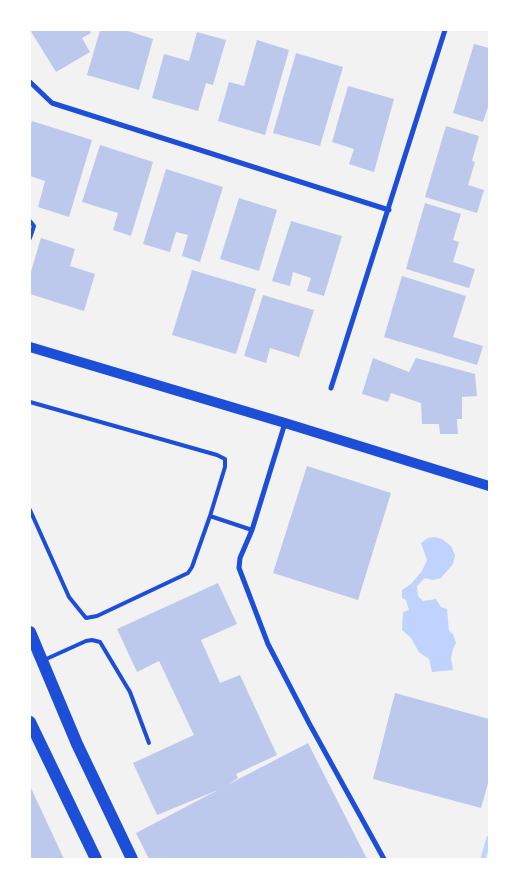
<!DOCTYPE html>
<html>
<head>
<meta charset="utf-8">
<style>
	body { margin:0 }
	#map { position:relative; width:519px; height:889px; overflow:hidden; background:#f2f2f2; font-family:Commissioner,sans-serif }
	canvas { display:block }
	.frame { position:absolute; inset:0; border:31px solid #fff; pointer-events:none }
</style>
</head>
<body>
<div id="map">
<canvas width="519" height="889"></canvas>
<div class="frame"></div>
</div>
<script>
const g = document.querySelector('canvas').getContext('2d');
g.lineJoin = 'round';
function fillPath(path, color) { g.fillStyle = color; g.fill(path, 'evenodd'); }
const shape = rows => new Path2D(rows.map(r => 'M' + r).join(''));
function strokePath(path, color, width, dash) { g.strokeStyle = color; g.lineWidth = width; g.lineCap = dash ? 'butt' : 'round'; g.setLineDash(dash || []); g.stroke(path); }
fillPath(shape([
	[435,537,442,539,451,546,455,555,453,564,441,578,433,580,425,578,417,586,418,596,423,601,436,599,441,607,447,609,449,631,453,634,456,643,453,649,451,658,453,670,432,672,429,659,419,652,411,638,402,630,403,612,409,610,406,600,402,598,402,590,411,584,422,571,427,560,421,543,428,538]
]), '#bfd3fe');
strokePath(shape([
	[483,859,489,838]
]), '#bfd3fe', 5);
fillPath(shape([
	[30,30,89,30,91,33,82,38,90,52,56,72],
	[100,30,125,30,153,39,139,90,87,75],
	[197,32,226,40,213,85,206,83,198,111,152,98,164,54,189,61],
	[257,40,289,50,265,135,218,121,229,82,244,86],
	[474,44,489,48,489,104,483,122,453,113],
	[296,53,343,67,320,146,273,133],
	[348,86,394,99,374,172,349,164,354,149,332,142],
	[32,121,92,140,69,217,38,207,45,181,30,176,30,128],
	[446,126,479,136,472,161,475,162,468,185,484,190,477,213,425,197],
	[100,145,153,162,131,236,113,230,118,213,82,202],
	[166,169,223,187,200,262,182,256,188,235,176,232,170,252,143,244],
	[239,198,277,210,259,271,220,259],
	[425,203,461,214,453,240,459,242,453,262,475,269,469,288,406,269],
	[291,221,342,236,324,296,307,291,311,278,293,272,290,286,272,281],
	[41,238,75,249,70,266,95,274,84,311,30,294,30,275],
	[192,270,256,289,236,354,172,335],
	[402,276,466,296,453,337,483,346,477,365,384,337],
	[263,295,314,310,299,357,270,348,266,363,244,356],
	[373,358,409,372,416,358,475,374,477,396,462,397,462,419,457,419,458,434,440,434,439,424,422,424,421,403,391,393,388,402,362,394],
	[307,466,391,493,358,600,273,573],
	[218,583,237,624,201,640,220,683,240,675,277,755,236,774,238,778,227,785,308,743,367,859,149,859,136,833,218,790,157,815,133,763,194,735,159,661,137,672,117,629],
	[395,693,489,719,489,780,481,808,373,779],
	[30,786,64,859,30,859]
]), '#bdc9ec');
strokePath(shape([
	[30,221,34,226,30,238],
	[30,402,217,455,225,459,225,467,210,516,192,567,188,573,97,616,86,618,69,597,30,510],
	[210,516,252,530],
	[44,660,86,641,92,640,100,642,130,692,149,743]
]), '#1d4ed8', 4);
strokePath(shape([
	[30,82,52,103,389,210],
	[331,388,445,30],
	[285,423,252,530,240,558,239,568,268,644,309,723,384,859]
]), '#1d4ed8', 5);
strokePath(shape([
	[30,347,285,423,489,486]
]), '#1d4ed8', 10);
strokePath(shape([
	[30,632,77,744,132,859],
	[30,722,96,859]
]), '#1d4ed8', 12);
</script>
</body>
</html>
